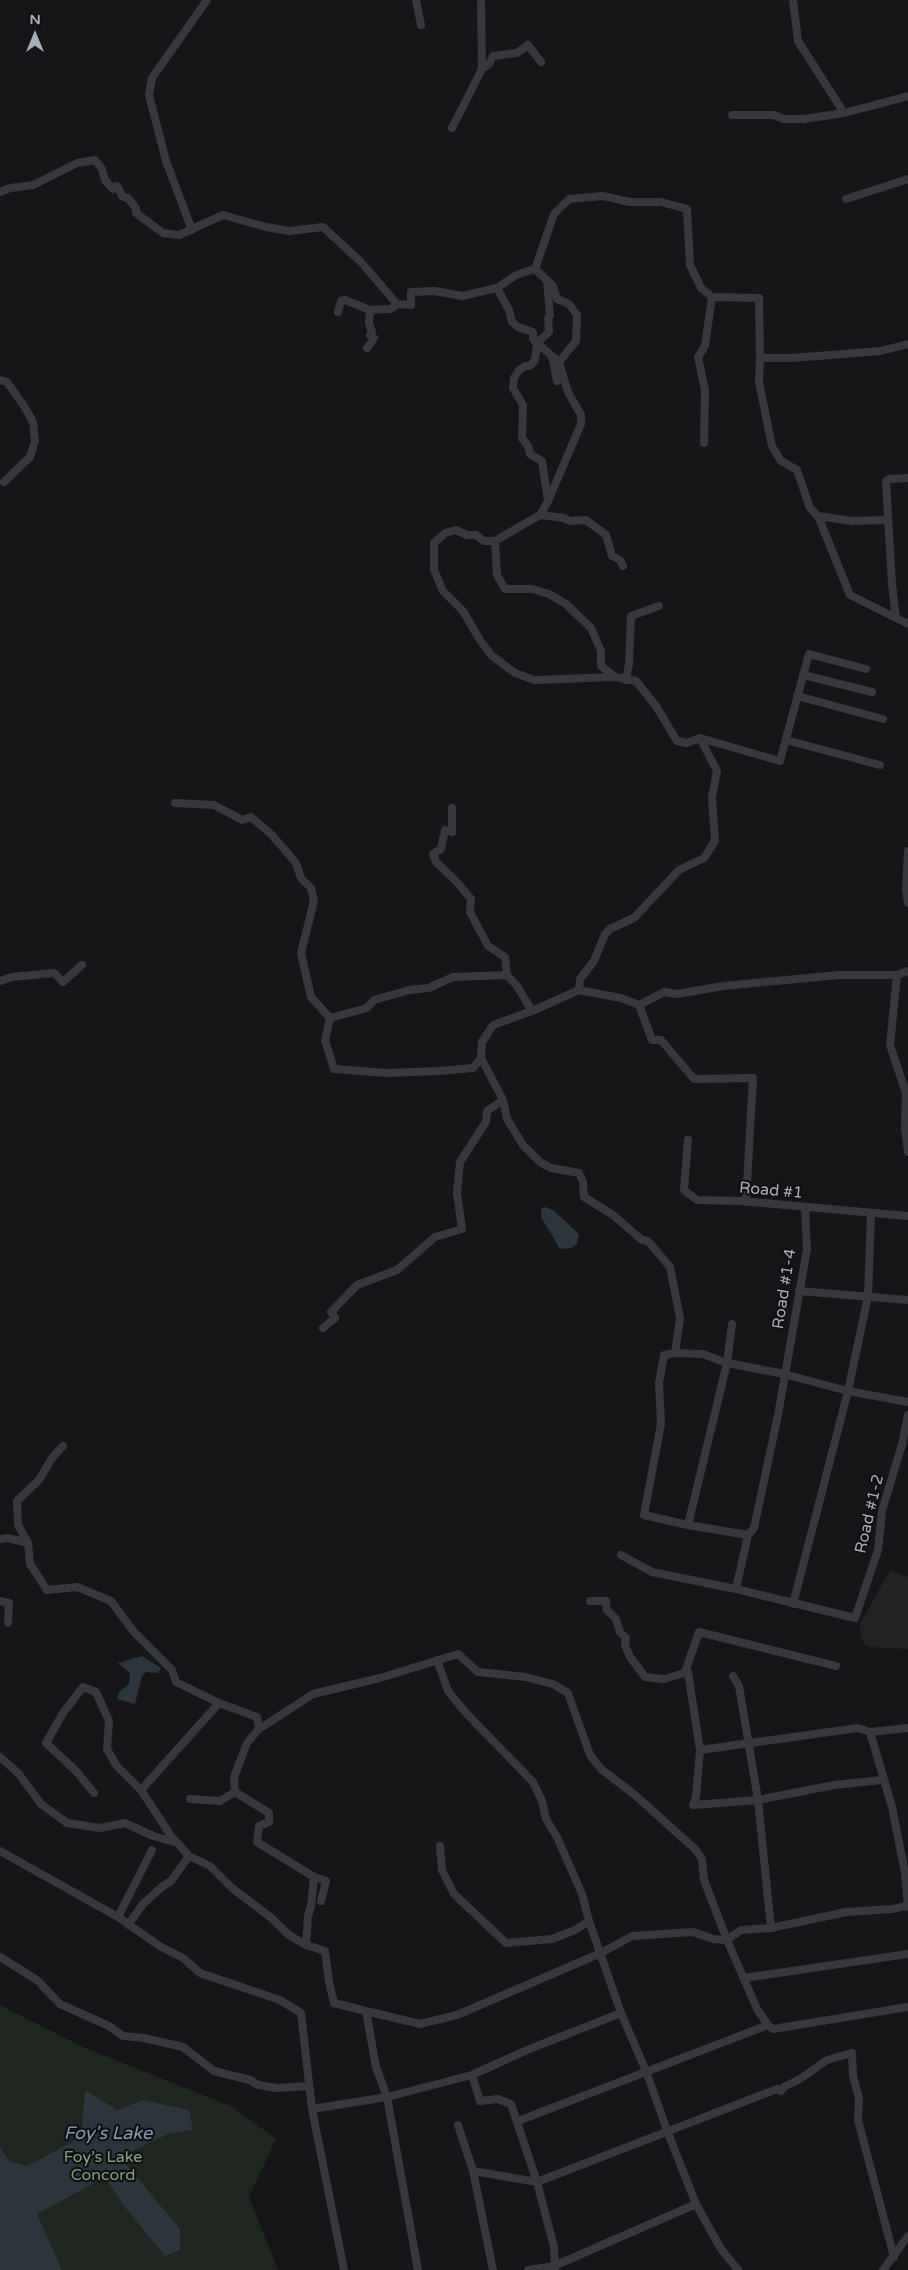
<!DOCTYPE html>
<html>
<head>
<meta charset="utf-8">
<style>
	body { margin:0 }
	#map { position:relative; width:908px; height:2270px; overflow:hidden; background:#161618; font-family:"Varela Round",sans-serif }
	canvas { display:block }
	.north { position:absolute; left:10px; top:10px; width:50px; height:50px; -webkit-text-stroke:4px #111113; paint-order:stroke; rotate:0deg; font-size:14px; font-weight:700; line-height:20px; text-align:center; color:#a8adb8 }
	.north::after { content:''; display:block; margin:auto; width:18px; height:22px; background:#a8adb8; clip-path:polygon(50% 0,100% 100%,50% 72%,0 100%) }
</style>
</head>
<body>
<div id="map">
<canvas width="908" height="2270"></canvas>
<div class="north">N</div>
</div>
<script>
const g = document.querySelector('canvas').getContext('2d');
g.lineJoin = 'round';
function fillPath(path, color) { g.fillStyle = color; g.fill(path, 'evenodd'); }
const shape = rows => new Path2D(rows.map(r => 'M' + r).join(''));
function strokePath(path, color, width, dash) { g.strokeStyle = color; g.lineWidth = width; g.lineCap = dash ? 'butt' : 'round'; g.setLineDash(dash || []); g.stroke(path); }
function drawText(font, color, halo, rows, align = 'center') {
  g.font = font + ' "Varela Round",sans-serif'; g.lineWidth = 4.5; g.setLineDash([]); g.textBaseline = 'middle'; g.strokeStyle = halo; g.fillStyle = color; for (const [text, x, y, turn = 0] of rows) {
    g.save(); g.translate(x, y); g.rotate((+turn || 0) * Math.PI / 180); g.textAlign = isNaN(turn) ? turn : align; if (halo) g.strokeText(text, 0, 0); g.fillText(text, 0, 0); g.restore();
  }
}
fillPath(shape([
	[890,1570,908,1577,908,1649,867,1647,861,1639,860,1624]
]), '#222225');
fillPath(shape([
	[0,2005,83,2047,233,2107,276,2139,249,2197,278,2270,0,2270]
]), '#1e261f');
fillPath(shape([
	[546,1207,554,1211,579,1234,577,1244,571,1248,560,1249,541,1217,541,1209],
	[142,1656,161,1668,158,1673,146,1672,142,1676,135,1704,117,1699,119,1692,129,1684,130,1673,118,1663],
	[85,2090,117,2110,143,2100,189,2110,193,2130,170,2133,120,2157,180,2229,180,2250,165,2256,124,2206,105,2177,37,2214,62,2270,0,2270,0,2147,9,2161,27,2166,81,2137]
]), '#2c353c');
strokePath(shape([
	[416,0,421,25],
	[481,0,482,69],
	[793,0,798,41,844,113],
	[732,115,774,115,783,119,804,119,844,113,908,96],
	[452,128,482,69,489,64,493,56,517,53,528,45,541,62],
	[0,192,10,188,33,185,77,163,95,160,102,169,105,180,113,189,117,186,123,197,128,198,136,208,136,213,163,233,179,235,223,215,266,227,289,231,323,227,361,262,397,304,411,305,411,292,435,291,462,296,497,288,516,275,535,269,554,214,569,199,603,196,629,202,661,202,687,209,690,265,701,288,712,297,759,298,760,358,792,358,881,351,908,344],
	[846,199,908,179],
	[192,230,166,161,149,95,152,78,207,0],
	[535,269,553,286,557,299,569,304,577,315,576,341,559,362,568,392,581,415,581,424,548,501],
	[547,281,550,316,548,318,549,332,537,343,559,362],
	[497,288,509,310,512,322,518,327,533,332,533,339,537,343,535,360,530,366,525,366,519,370,514,378,513,388,523,405,522,438,528,446,530,454,542,461,548,501,540,515,495,541,497,575,505,589,532,589,549,594,566,604,591,628,601,651,601,666,615,677],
	[338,312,341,301,345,300,370,310,391,309,397,304],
	[367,348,374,338,370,335,372,332,369,323,370,310],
	[552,356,557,381],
	[760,358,759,382,772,446,781,461,797,470,810,508,818,516,852,521,888,520],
	[0,380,7,382,24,406,33,422,35,441,30,457,4,482],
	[704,443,705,390,698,357,705,346,712,297],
	[540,515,564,518,570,521,586,520,606,535,612,556,620,560,623,566],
	[818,516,850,595,896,618,892,584,886,481,889,479,908,478],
	[495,541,484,541,476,535,467,535,456,530,445,533,434,543,434,570,443,591,463,611,480,640,491,655,515,673,534,680,615,677,636,681,656,706,677,741,687,743,700,738,780,761,809,654,866,669],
	[896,618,908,624],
	[803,675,872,692],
	[626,680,629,664,631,616,659,606],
	[797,696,883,719],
	[786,740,880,765],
	[175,803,214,805,242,820,251,817,272,835,296,863,301,878,311,888,314,901,301,953,311,997,330,1018,325,1040,334,1069,388,1073,438,1071,473,1068,481,1058],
	[452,808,452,832,445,830,441,849,433,854,436,862,456,881,471,899,470,912,488,946,505,957,507,975,517,986,532,1011,579,990,621,998,639,1005,664,992,677,994,723,986,839,975,897,975,908,971],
	[908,851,906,890,908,903],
	[897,975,890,1045,906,1093,905,1128,908,1152],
	[0,981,12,977,54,973,63,982,82,965],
	[579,990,580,979,594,961,605,934,610,929,634,918,679,870,704,858,715,841,712,797,717,771,700,738],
	[639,1005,652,1040,661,1040,694,1079,753,1078,746,1202],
	[330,1018,367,1008,374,1000,409,990,429,988,453,977,507,975],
	[503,1100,507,1119,523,1145,540,1162,551,1168,579,1173,583,1182,584,1197,613,1215,642,1240,648,1241,670,1267,680,1318,675,1353,703,1354,727,1363,784,1374,848,1391,908,1402],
	[688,1140,684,1190,697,1200,741,1201,908,1216],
	[799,1291,908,1300],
	[732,1324,727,1363,688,1525,748,1535],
	[323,1328,335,1318,331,1312,357,1285,397,1270,435,1237,462,1229,457,1193,460,1162,486,1122,487,1111,503,1100,481,1058,482,1042,493,1025,532,1011],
	[675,1353,664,1355,659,1383,661,1424,644,1515,688,1525],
	[0,1539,8,1538,28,1543,30,1564,47,1590,77,1587,111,1601,134,1632,172,1670,176,1682,219,1703,141,1790],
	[28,1543,18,1525,17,1501,39,1480,52,1458,63,1446],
	[621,1555,652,1572,736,1589,855,1618,878,1550,882,1511,902,1444,908,1415],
	[736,1589,748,1535,754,1528,778,1415,807,1249,805,1207],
	[0,1601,9,1603,8,1623],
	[590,1601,606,1601,607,1610,616,1619,620,1632,626,1638,625,1645,630,1657,645,1677,664,1679,688,1672,700,1750],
	[793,1604,848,1391,868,1296,871,1213],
	[437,1660,448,1691,466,1713,533,1782,542,1801,546,1819,557,1837,582,1894,589,1921,621,2013,646,2071,668,2133,696,2204,721,2249,738,2270],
	[685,1672,699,1632,836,1666],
	[733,1676,739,1686,758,1800,771,1928],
	[219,1703,257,1717,259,1729,247,1743,234,1777,235,1792,269,1813,269,1822,259,1826,257,1842,314,1877,311,1906,308,1916,306,1945,325,1951,329,1982,334,2003,366,2011,376,2067,387,2097,472,2075,527,2050,621,2013],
	[259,1729,313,1694,380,1678,458,1654,478,1672,526,1677,553,1684,568,1693,590,1755,601,1769,635,1795,695,1849,702,1859,704,1880,727,1940,713,1939,693,1932,632,1936,601,1953,457,2015,420,2024,366,2011],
	[870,1732,908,1728],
	[0,1757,19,1774,41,1804,67,1823,100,1828,125,1823,153,1836,178,1843],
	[882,1780,834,1785,758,1800,693,1805,696,1797,700,1750,858,1728,870,1732,892,1807,905,1873,908,1907],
	[94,1793,76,1771,46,1743,63,1713,83,1687,96,1692,109,1721,107,1749,116,1765,141,1790,171,1836,189,1856,210,1866,232,1888,269,1916,289,1935,306,1945],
	[190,1799,220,1801,235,1792],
	[440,1846,442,1870,454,1894,506,1943,552,1939,575,1930,589,1921],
	[0,1851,118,1917,161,1947,183,1958,200,1973,280,2000,301,2013,312,2109,344,2270],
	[314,1877,326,1881,321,1901],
	[118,1917,152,1850],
	[128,1925,143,1904,163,1886,171,1881,189,1856],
	[0,1957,37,1980,60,2004,109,2026,123,2036,144,2038,183,2047,214,2071,250,2080,258,2085,277,2088,308,2086],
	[744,1978,908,1954],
	[768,2025,757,2009,727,1940,741,1930,771,1928,846,1912,893,1909,908,1905],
	[312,2109,387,2097,418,2270],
	[518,2121,768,2025,773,2029,908,2007],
	[458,2125,473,2171,537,2182,511,2104,498,2099,480,2101,472,2075],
	[473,2171,493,2270],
	[528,2270,554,2266,696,2204],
	[555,2270,554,2247,537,2182,777,2089,781,2091,784,2087,800,2079,827,2060,852,2053,853,2076,859,2098,858,2120,894,2257],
	[883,2270,908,2236]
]), '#37383d', 8);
drawText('16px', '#a8adb8', '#111113', [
	["Road #1",771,1191,5],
	["Road #1-4",785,1289,-81],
	["Road #1-2",870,1514,-77]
]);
drawText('16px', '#7fa381', '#111113', [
	["Foy’s Lake",103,2158],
	["Concord",103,2176]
]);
drawText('italic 18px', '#7f9bb3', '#111113', [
	["Foy's Lake",108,2134]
]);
</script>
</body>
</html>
